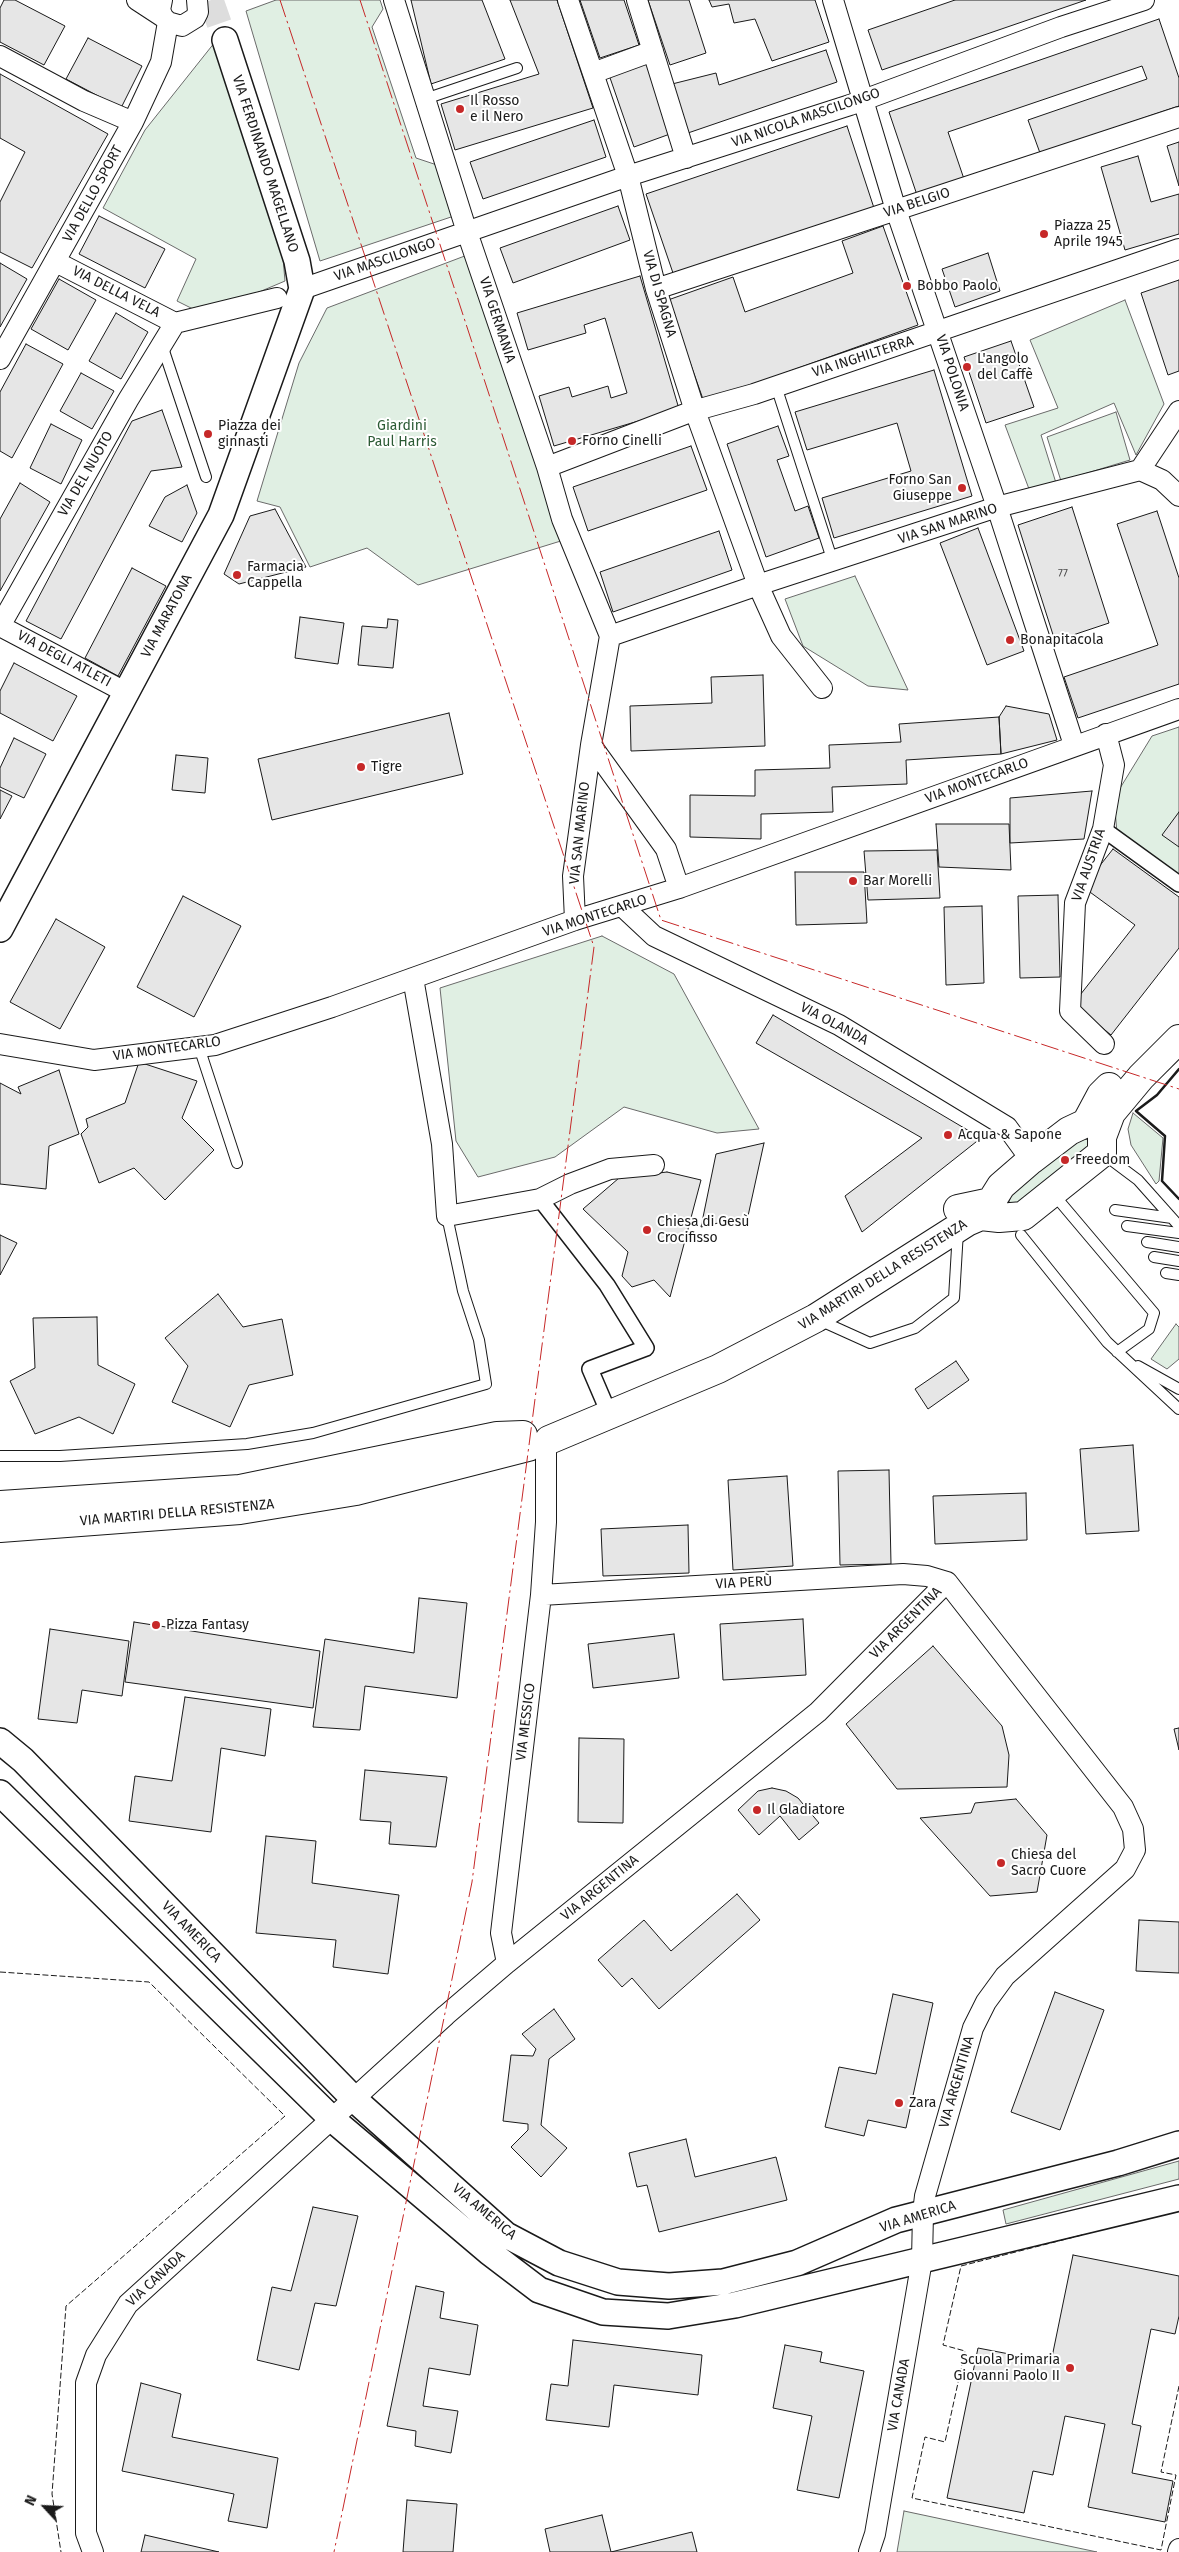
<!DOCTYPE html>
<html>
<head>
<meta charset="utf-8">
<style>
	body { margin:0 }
	#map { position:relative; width:1179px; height:2552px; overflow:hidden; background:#fff; font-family:"Fira Sans",sans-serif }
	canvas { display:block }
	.north { position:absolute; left:20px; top:2482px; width:50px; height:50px; -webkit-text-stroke:4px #fff; paint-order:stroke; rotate:295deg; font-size:14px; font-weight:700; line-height:20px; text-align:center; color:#1a1a1a }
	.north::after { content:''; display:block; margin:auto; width:18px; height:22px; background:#1a1a1a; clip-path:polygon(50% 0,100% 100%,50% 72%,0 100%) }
</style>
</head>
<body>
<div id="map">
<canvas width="1179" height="2552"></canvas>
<div class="north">N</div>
</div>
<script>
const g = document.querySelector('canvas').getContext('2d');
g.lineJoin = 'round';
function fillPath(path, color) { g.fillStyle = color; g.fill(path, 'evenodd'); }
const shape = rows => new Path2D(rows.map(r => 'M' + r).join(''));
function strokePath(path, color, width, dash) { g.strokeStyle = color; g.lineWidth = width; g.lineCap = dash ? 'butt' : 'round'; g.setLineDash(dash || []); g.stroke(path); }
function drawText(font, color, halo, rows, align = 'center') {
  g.font = font + ' "Fira Sans",sans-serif'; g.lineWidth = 4; g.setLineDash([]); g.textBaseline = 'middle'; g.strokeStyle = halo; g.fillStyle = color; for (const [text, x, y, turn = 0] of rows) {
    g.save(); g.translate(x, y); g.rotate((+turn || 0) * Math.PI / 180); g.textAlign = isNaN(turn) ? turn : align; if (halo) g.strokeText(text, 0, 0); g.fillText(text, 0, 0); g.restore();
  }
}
const green = shape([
	[276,0,380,0,383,9,372,27,416,158,437,165,454,216,320,261,246,11,276,0],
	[215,42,282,246,285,281,205,315,177,301,196,259,103,208,145,130,215,42],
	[470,254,564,540,418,585,367,548,310,567,280,507,257,501,299,363,327,308,470,254],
	[1125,300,1164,404,1136,455,1114,403,1041,435,1056,483,1029,489,1005,425,1058,408,1030,340,1125,300],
	[1116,412,1130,460,1061,481,1047,437,1116,412],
	[855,576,908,690,868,686,803,646,785,599,855,576],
	[1179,727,1179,876,1117,833,1114,798,1152,736,1179,727],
	[602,936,674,974,759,1129,717,1133,624,1107,555,1157,478,1177,456,1141,440,988,602,936],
	[1133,1113,1163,1138,1159,1181,1156,1184,1131,1145,1128,1129,1133,1113],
	[1080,1137,1088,1140,1092,1146,1017,1209,1009,1202,1012,1193,1080,1137],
	[1176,1324,1179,1327,1179,1359,1167,1369,1151,1359,1176,1324],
	[1179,2161,1179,2179,1006,2224,1003,2210,1179,2161],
	[904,2511,1097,2552,897,2552,904,2511]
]);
fillPath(green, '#e0efe3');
strokePath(green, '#6a6a6a', 1);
const building = shape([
	[4,0,15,0,65,26,44,65,0,42,0,8,4,0],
	[411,0,482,0,505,59,431,84,411,0],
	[510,0,557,0,593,108,455,150,441,104,539,74,510,0],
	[580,0,624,0,639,45,600,58,580,0],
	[648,0,689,0,706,53,670,65,648,0],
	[709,0,815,0,829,42,772,61,755,19,734,23,729,4,712,7,709,0],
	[955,0,1086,0,882,70,868,30,955,0],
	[1159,19,1179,78,1179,106,1040,153,1028,120,1147,79,1142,66,948,132,964,179,917,195,889,112,1159,19],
	[88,38,142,66,121,108,66,79,88,38],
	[826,50,837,82,685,134,672,84,716,73,719,85,826,50],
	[645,59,670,134,634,147,608,72,645,59],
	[0,74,108,134,32,268,0,252,0,202,25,152,0,138,0,74],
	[594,120,606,157,483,199,470,162,594,120],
	[847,126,874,208,674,276,646,194,847,126],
	[1179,142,1179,186,1167,146,1179,142],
	[1138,156,1151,202,1179,194,1179,234,1125,250,1101,167,1138,156],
	[618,206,630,240,513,283,500,248,618,206],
	[99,216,165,249,145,288,79,254,99,216],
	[883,226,918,325,704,402,668,300,733,277,745,312,853,273,842,241,883,226],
	[988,253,1000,291,955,307,942,269,988,253],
	[0,263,27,279,0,327,0,263],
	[640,276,679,409,554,446,539,396,569,387,572,397,608,386,611,398,627,393,605,318,584,325,586,333,528,350,517,313,640,276],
	[59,279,96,300,68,350,31,329,59,279],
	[1179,280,1179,371,1168,375,1141,293,1179,280],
	[116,313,148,332,121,379,89,361,116,313],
	[1011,341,1034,407,986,423,964,357,1011,341],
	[26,344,63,364,12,458,0,451,0,392,26,344],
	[934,370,972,496,834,538,822,498,911,471,897,423,807,450,795,412,934,370],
	[81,373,114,391,92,429,60,411,81,373],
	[162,410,182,467,151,471,61,639,26,621,132,421,162,410],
	[51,424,82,440,61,484,30,468,51,424],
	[778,426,789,456,777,460,795,511,808,506,819,538,766,557,727,444,778,426],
	[691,446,707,490,588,531,573,487,691,446],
	[20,483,50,502,0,591,0,519,20,483],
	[187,485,197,513,182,542,149,526,165,497,187,485],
	[1072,507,1109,623,1055,641,1018,525,1072,507],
	[275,509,306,567,239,584,224,574,250,516,275,509],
	[1157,511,1179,578,1179,684,1078,718,1064,677,1158,645,1117,524,1157,511],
	[978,528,1024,651,987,665,940,543,978,528],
	[719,531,732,570,613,612,600,572,719,531],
	[132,568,166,586,118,676,85,658,132,568],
	[300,617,344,623,338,664,295,658,300,617],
	[388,619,398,620,393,668,358,665,362,626,387,628,388,619],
	[14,663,77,696,53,741,0,713,0,691,14,663],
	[763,675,765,746,631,751,630,706,712,703,711,677,763,675],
	[1006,706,1049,714,1057,740,1001,754,999,717,1006,706],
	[449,713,463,774,272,820,258,759,449,713],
	[999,717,1001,754,906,760,907,784,832,787,833,812,761,814,761,839,690,837,690,795,755,796,755,770,830,768,829,745,901,742,899,724,999,717],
	[14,738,46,754,24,798,0,787,0,768,14,738],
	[176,755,208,758,205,793,172,790,176,755],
	[0,790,12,796,0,819,0,790],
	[1092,791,1084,839,1010,843,1010,798,1092,791],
	[1179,812,1179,847,1162,835,1179,812],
	[936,824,1009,824,1011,870,939,867,936,824],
	[1113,849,1179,897,1179,948,1111,1035,1073,1004,1135,925,1083,887,1113,849],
	[937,850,940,898,868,900,864,851,937,850],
	[795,872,864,872,867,923,796,925,795,872],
	[1058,895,1060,977,1020,978,1018,896,1058,895],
	[183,896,241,926,194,1017,137,987,183,896],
	[982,906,984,983,946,985,944,907,982,906],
	[56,919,105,947,60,1029,10,1002,56,919],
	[773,1015,981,1138,862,1232,845,1196,922,1138,756,1043,773,1015],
	[139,1062,197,1081,182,1118,214,1150,165,1200,134,1168,99,1183,81,1134,88,1127,86,1119,125,1103,139,1062],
	[59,1070,79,1134,49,1146,46,1189,0,1184,0,1083,21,1094,18,1087,59,1070],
	[764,1143,748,1216,701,1227,716,1154,764,1143],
	[667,1172,701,1180,670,1297,654,1280,632,1287,622,1276,628,1252,583,1209,619,1178,667,1172],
	[0,1235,17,1243,0,1275,0,1235],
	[218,1294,243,1327,282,1319,293,1375,249,1385,230,1427,172,1402,188,1366,165,1338,218,1294],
	[97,1317,98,1365,135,1384,113,1434,79,1417,35,1434,10,1381,35,1368,33,1318,97,1317],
	[956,1361,969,1380,928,1409,915,1389,956,1361],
	[1133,1445,1139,1531,1086,1534,1080,1449,1133,1445],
	[889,1470,891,1564,840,1565,838,1471,889,1470],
	[787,1476,793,1566,733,1570,728,1480,787,1476],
	[1026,1493,1027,1540,935,1544,933,1496,1026,1493],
	[688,1525,689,1573,603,1576,601,1529,688,1525],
	[419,1598,467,1603,457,1698,365,1686,360,1730,313,1727,325,1639,414,1653,419,1598],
	[803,1619,806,1675,723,1680,720,1624,803,1619],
	[134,1622,320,1651,313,1708,125,1682,134,1622],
	[50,1629,129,1641,122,1696,82,1690,77,1723,38,1719,50,1629],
	[674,1634,679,1678,593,1688,588,1644,674,1634],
	[933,1646,1002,1726,1009,1755,1007,1787,897,1789,846,1724,933,1646],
	[185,1697,271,1709,265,1756,221,1748,211,1832,129,1821,135,1776,172,1781,185,1697],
	[1179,1728,1179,1750,1174,1729,1179,1728],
	[579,1738,624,1739,623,1823,578,1822,579,1738],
	[365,1770,447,1777,436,1847,389,1844,391,1822,360,1820,365,1770],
	[772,1788,786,1791,798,1798,819,1823,799,1840,780,1816,759,1835,738,1810,758,1791,772,1788],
	[1016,1799,1047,1835,1037,1892,990,1896,920,1818,971,1813,975,1803,1016,1799],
	[266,1836,316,1841,312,1883,399,1895,388,1974,333,1967,336,1940,256,1933,266,1836],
	[737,1894,760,1920,659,2009,632,1978,622,1987,598,1960,644,1920,671,1951,737,1894],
	[1139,1920,1179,1922,1179,1973,1136,1971,1139,1920],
	[1055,1992,1104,2010,1060,2130,1011,2112,1055,1992],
	[893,1994,933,2003,906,2128,868,2120,864,2136,825,2127,839,2067,876,2074,893,1994],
	[554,2009,575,2039,549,2059,541,2125,567,2148,541,2177,511,2147,528,2130,528,2124,503,2121,511,2055,533,2056,536,2049,522,2034,554,2009],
	[686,2139,695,2177,776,2157,787,2200,659,2232,647,2185,637,2187,629,2153,686,2139],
	[313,2207,358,2216,336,2306,315,2303,299,2370,257,2360,272,2287,291,2291,313,2207],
	[1073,2255,1179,2276,1179,2316,1175,2334,1151,2329,1132,2424,1141,2426,1132,2473,1173,2481,1165,2522,1088,2507,1105,2424,1065,2416,1053,2475,1033,2471,1024,2513,947,2498,978,2348,1051,2362,1073,2255],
	[416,2286,444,2292,440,2318,478,2325,470,2375,429,2368,423,2406,458,2411,451,2453,415,2446,416,2431,387,2426,416,2286],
	[573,2340,702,2355,698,2395,614,2385,609,2427,546,2420,551,2384,568,2386,573,2340],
	[785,2345,822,2352,820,2362,864,2371,839,2498,797,2490,812,2416,773,2408,785,2345],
	[141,2383,181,2394,172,2437,278,2458,267,2528,228,2521,234,2494,122,2471,141,2383],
	[407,2500,457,2504,453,2552,403,2552,407,2500],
	[602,2515,611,2552,692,2532,697,2552,550,2552,545,2529,602,2515],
	[145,2535,219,2552,141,2552,145,2535]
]);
fillPath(building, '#e6e6e6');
strokePath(building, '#1a1a1a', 1);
strokePath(shape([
	[211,0,225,40]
]), '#ddd', 25, [25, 12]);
const service = shape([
	[425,99,517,68],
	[162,345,206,477],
	[776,386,833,562],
	[199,1047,237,1163],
	[1102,1153,1138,1180,1179,1226],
	[1061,1203,1154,1313,1149,1329,1117,1352],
	[1115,1210,1172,1218],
	[1127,1226,1179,1233],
	[1021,1235,1107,1342,1179,1409],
	[1147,1242,1179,1247],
	[1154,1257,1179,1261],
	[1166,1273,1179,1275],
	[819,1320,870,1343,915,1328,954,1298,958,1231],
	[1138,1366,1179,1389],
	[0,1456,60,1456,247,1444,313,1433,486,1384,479,1340,463,1291,447,1216]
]);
const pedestrian = shape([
	[1103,829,1179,884],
	[540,1199,607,1285,646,1348,590,1369,605,1404,606,1416]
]);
const minor = shape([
	[137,0,163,17],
	[162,0,160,10,163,17,168,22,182,26,195,18,198,12,197,0],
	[394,0,467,232,547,467,562,519,610,636],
	[568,0,628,176,656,289,695,411,758,585,781,636,822,688],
	[637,0,686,158],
	[833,0,896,210,997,507,1074,745],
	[0,56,84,101,133,122],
	[593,73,653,51],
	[56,262,175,323],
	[302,289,628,176,850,105,1061,27,1144,0],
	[656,289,1179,117],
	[175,323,277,298],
	[0,359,133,122,161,62,168,22],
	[1179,411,1140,470,1162,480,1179,496],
	[547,467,693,411,754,394,1179,249],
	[0,626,128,400,175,323],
	[0,626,127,693],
	[610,636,758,585,997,507,1140,470],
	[591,745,666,849,679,888],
	[623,907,654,936,839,1025,1007,1127,1031,1160],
	[575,920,573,876,591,745,610,636],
	[413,978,442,1144,447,1216,540,1199,570,1184,610,1169,654,1165],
	[0,1044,94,1060,215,1045,332,1007,575,920,679,888,1179,709],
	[1104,1044,1070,1011,1075,903,1103,829,1114,765,1106,734],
	[541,1595,903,1574,927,1576,947,1582],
	[507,1963,501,1933,541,1595,546,1522,546,1446],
	[93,2552,86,2533,86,2383,96,2355,128,2304,446,2015,507,1963,818,1712,947,1582,1123,1807,1133,1829,1135,1850,1125,1869,1005,1976,986,2002,973,2028,925,2196,923,2213,922,2260,875,2534,869,2552],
	[1178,2552,1179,2549]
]);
const tertiary = shape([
	[0,929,221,515,302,289,297,261,225,40],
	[0,1741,23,1760,355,2100,506,2235,559,2263,618,2282,669,2286,723,2282,797,2263,896,2220,1118,2163,1179,2144],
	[0,1793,332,2119,489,2252,539,2290,603,2312,668,2316,735,2305,1179,2198]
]);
const secondary = shape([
	[958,1209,991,1202,1001,1186,1031,1160,1069,1131,1086,1123,1101,1095,1109,1087],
	[549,1440,718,1369,816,1318,967,1222,981,1216,999,1218,1023,1216,1102,1153,1102,1137,1111,1113,1141,1077,1179,1039],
	[0,1505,240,1489,497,1436,523,1435],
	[0,1528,240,1510,356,1491,528,1447]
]);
strokePath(service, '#1a1a1a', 12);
strokePath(pedestrian, '#1a1a1a', 18);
strokePath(minor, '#1a1a1a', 22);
strokePath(tertiary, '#1a1a1a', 28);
strokePath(secondary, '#1a1a1a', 30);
strokePath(service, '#fff', 10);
strokePath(pedestrian, '#fff', 15);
strokePath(minor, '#fff', 20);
strokePath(tertiary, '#fff', 25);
strokePath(secondary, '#fff', 28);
strokePath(shape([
	[0,1972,149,1982,285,2116,66,2306,52,2494,61,2552],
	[1082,2235,961,2266,943,2345,965,2351,945,2442,925,2437,912,2498,1161,2550,1176,2475,1161,2472,1179,2386]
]), '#1a1a1a', 1, [6, 2.5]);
strokePath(shape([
	[1179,1069,1157,1095,1136,1111,1165,1136,1162,1181,1179,1199]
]), '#1a1a1a', 2.5);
strokePath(shape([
	[280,0,594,947,472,1882,334,2552],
	[360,0,661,920,1179,1089]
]), '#c62828', 1, [18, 4, 2.5, 4]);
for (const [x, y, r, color] of [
	[460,109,5,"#c62828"],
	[1044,234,5,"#c62828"],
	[907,286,5,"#c62828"],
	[967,367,5,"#c62828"],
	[208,434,5,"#c62828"],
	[572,441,5,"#c62828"],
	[962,488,5,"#c62828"],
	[237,575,5,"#c62828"],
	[1010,640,5,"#c62828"],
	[361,767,5,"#c62828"],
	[853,881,5,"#c62828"],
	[948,1135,5,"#c62828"],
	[1065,1160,5,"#c62828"],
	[647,1230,5,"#c62828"],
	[156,1625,5,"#c62828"],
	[757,1810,5,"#c62828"],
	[1001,1863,5,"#c62828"],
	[899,2103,5,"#c62828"],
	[1070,2368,5,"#c62828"]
]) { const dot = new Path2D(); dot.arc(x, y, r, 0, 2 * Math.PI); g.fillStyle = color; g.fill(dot); strokePath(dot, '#fff', 2); }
drawText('11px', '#4d4d4d', null, [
	["77",1063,574]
]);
drawText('14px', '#1a1a1a', '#fff', [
	["Il Rosso",470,101],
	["e il Nero",470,117],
	["Piazza 25",1054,226],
	["Aprile 1945",1054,242],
	["Bobbo Paolo",917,286],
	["L'angolo",977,359],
	["del Caffè",977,375],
	["Piazza dei",218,426],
	["ginnasti",218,442],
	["Forno Cinelli",582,441],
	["Forno San",952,480,"right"],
	["Giuseppe",952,496,"right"],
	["Farmacia",247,567],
	["Cappella",247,583],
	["Bonapitacola",1020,640],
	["Tigre",371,767],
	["Bar Morelli",863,881],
	["Acqua & Sapone",958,1135],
	["Freedom",1075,1160],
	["Chiesa di Gesù",657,1222],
	["Crocifisso",657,1238],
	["Pizza Fantasy",166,1625],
	["Il Gladiatore",767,1810],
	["Chiesa del",1011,1855],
	["Sacro Cuore",1011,1871],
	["Zara",909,2103],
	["Scuola Primaria",1060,2360,"right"],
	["Giovanni Paolo II",1060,2376,"right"]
], 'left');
drawText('14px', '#1a1a1a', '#fff', [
	["VIA NICOLA MASCILONGO",806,118,-19],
	["VIA FERDINANDO MAGELLANO",265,164,72],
	["VIA DELLO SPORT",93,194,-61],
	["VIA BELGIO",917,203,-18],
	["VIA MASCILONGO",385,260,-19],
	["VIA DELLA VELA",116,292,27],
	["VIA DI SPAGNA",659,294,74],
	["VIA GERMANIA",497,320,72],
	["VIA INGHILTERRA",863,357,-18],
	["VIA POLONIA",952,373,72],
	["VIA DEL NUOTO",86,474,-60],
	["VIA SAN MARINO",948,524,-18],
	["VIA MARATONA",167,616,-62],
	["VIA DEGLI ATLETI",64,659,28],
	["VIA MONTECARLO",977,781,-20],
	["VIA SAN MARINO",580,833,-84],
	["VIA AUSTRIA",1089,865,-71],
	["VIA MONTECARLO",595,916,-18],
	["VIA OLANDA",834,1024,28],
	["VIA MONTECARLO",167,1049,-8],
	["VIA MARTIRI DELLA RESISTENZA",883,1275,-32],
	["VIA MARTIRI DELLA RESISTENZA",177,1513,-5],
	["VIA PERÙ",744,1583,-3],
	["VIA ARGENTINA",906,1623,-45],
	["VIA MESSICO",526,1722,-83],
	["VIA ARGENTINA",600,1888,-39],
	["VIA AMERICA",191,1932,46],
	["VIA ARGENTINA",957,2082,-74],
	["VIA AMERICA",484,2212,40],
	["VIA AMERICA",918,2217,-17],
	["VIA CANADA",156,2279,-43],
	["VIA CANADA",899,2395,-80]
]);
drawText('14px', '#2b5a34', '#fff', [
	["Giardini",402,426],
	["Paul Harris",402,442]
]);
</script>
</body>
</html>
